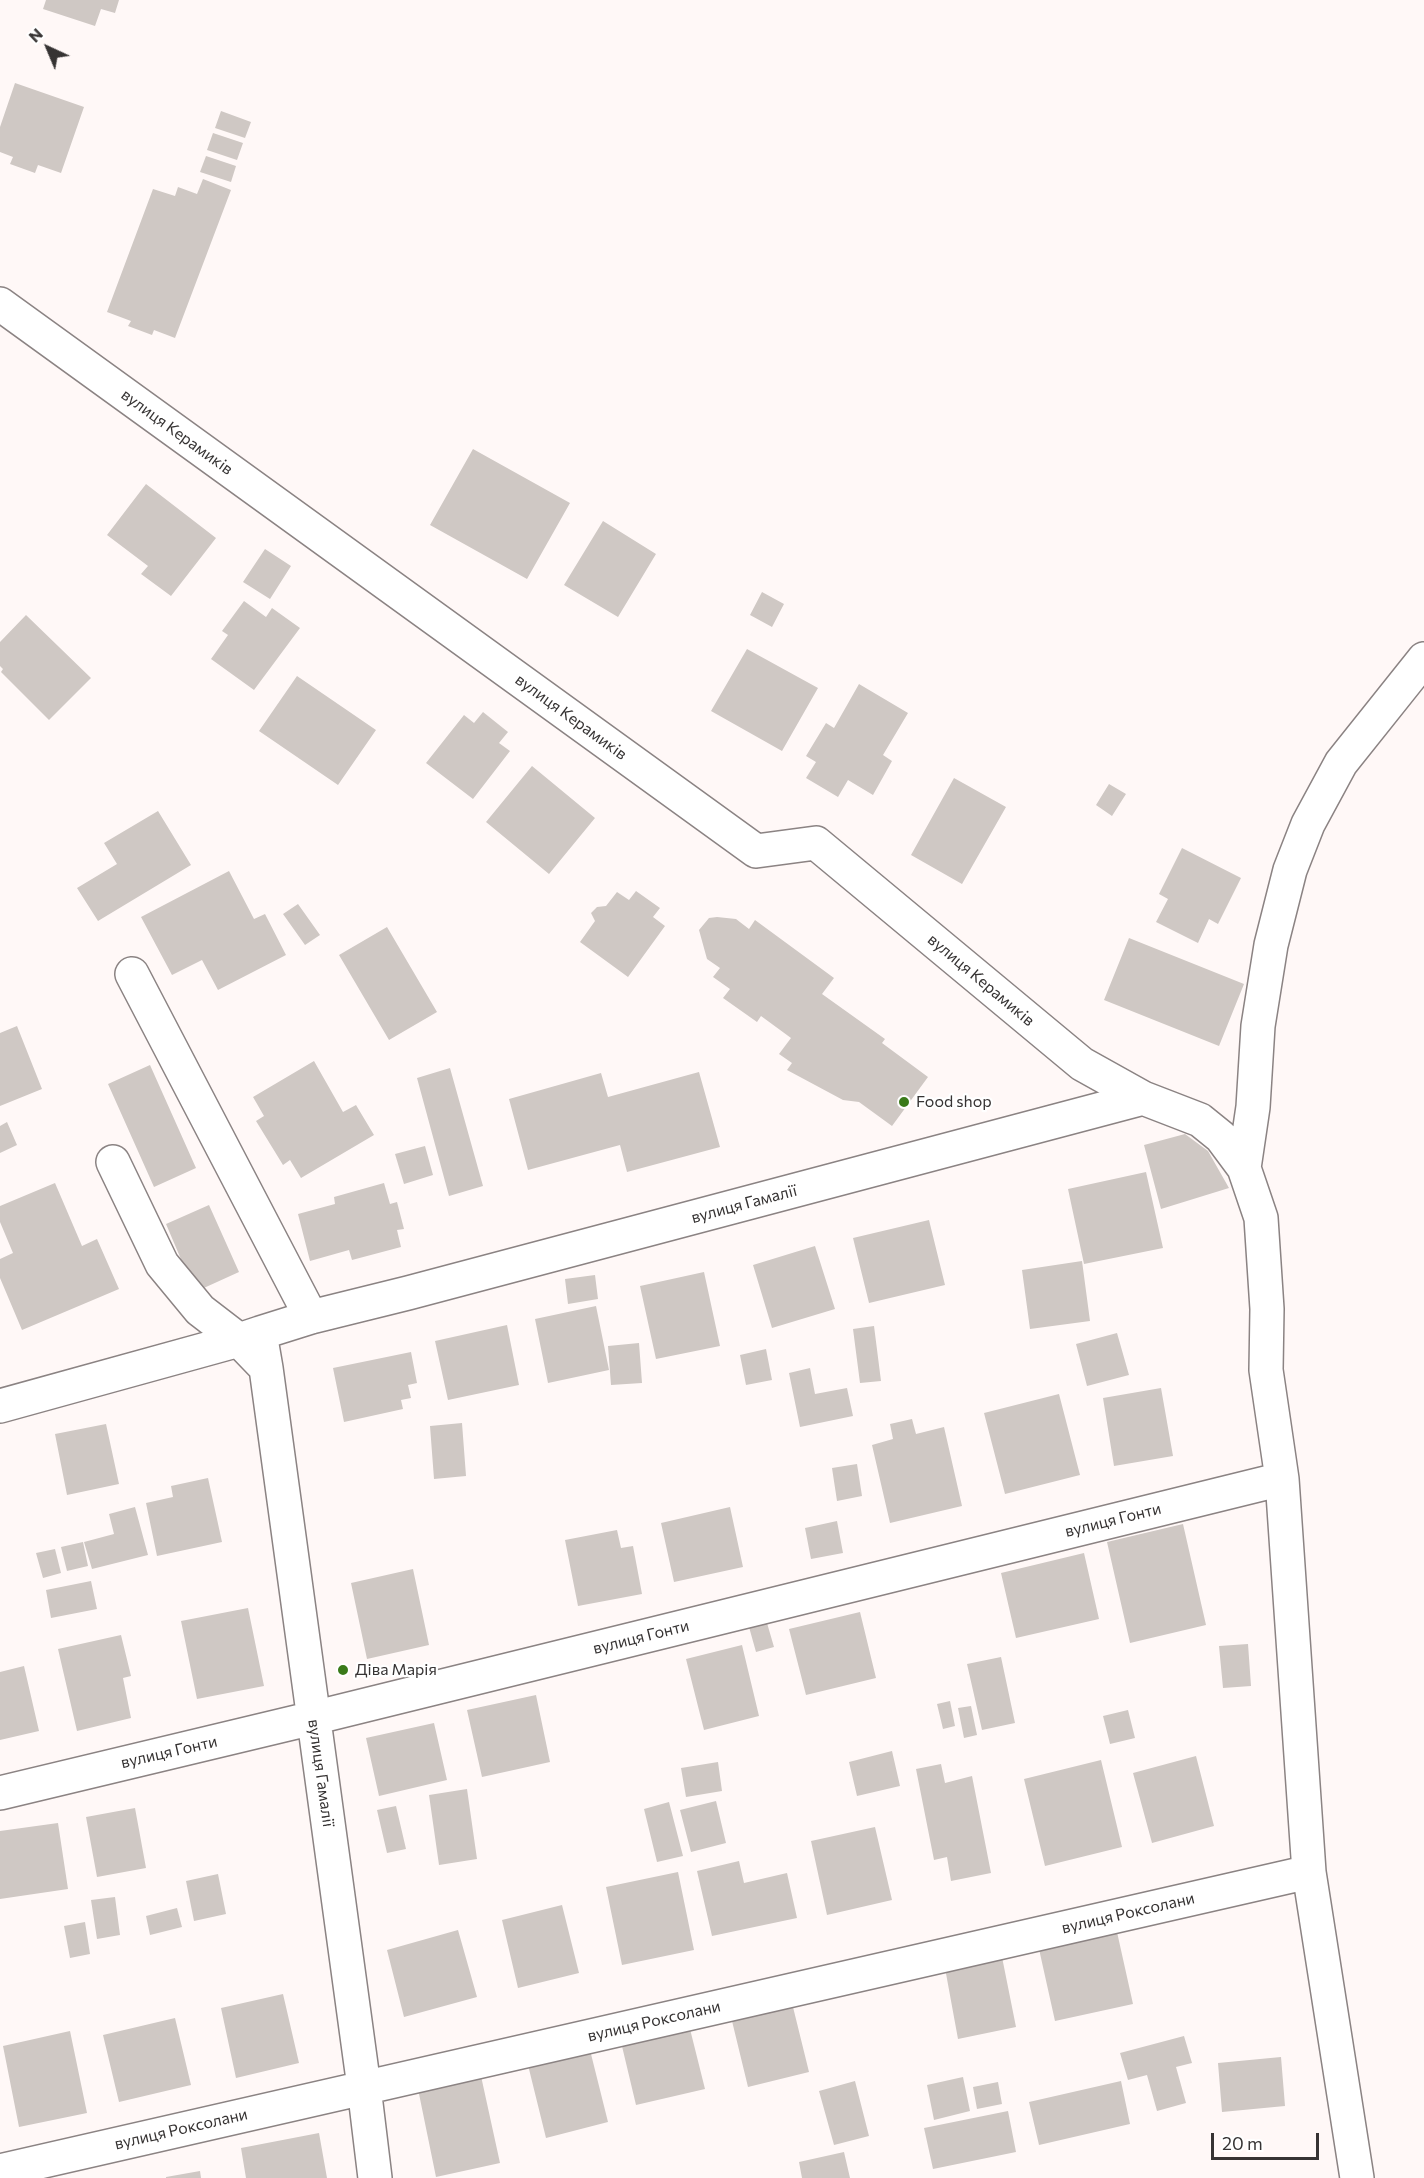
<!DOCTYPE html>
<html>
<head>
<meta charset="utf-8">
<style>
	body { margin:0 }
	#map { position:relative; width:1424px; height:2178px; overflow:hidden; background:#fff8f7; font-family:Commissioner,sans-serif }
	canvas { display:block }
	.north { position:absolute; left:18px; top:18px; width:60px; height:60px; -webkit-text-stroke:4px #fff; paint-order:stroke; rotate:316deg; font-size:16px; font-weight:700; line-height:24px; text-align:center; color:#363333 }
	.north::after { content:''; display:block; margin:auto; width:21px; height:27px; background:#363333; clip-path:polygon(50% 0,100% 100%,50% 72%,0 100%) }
	.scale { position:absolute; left:1211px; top:2133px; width:108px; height:27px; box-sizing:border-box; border:3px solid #363333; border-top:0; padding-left:8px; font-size:18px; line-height:21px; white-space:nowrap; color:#363333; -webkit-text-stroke:4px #fff; paint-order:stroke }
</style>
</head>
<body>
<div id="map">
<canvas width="1424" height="2178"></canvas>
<div class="north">N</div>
<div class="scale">20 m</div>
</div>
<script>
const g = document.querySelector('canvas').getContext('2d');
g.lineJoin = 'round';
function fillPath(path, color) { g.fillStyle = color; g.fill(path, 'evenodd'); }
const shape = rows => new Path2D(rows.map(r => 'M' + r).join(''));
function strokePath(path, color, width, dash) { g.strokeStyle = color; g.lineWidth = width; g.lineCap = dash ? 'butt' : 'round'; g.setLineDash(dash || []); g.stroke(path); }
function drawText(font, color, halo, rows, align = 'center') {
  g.font = font + ' Commissioner,sans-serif'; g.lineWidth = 4.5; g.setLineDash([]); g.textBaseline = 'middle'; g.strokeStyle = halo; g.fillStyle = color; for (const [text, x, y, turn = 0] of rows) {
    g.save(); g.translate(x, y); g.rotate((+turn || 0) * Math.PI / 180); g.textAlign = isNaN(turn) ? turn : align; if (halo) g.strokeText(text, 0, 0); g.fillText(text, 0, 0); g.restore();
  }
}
fillPath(shape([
	[46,0,119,0,115,13,101,9,95,26,43,9],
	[15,83,84,107,61,173,38,165,35,173,10,164,13,157,0,152,0,127],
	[221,111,251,122,245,138,215,128],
	[213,133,243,143,237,160,207,150],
	[206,156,236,166,231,182,200,172],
	[203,179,231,190,175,338,154,330,152,335,128,326,131,321,107,312,153,189,175,196,178,187,197,194],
	[473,449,570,503,527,579,430,525],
	[146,484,216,538,171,596,141,574,148,566,107,535],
	[603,521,656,554,618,617,564,585],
	[265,549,291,566,270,599,243,582],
	[762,592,784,604,772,627,750,615],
	[244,601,266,617,272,608,300,628,254,690,211,659,228,635,222,631],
	[26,615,91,678,49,720,1,672,3,669,0,666,0,642],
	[747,649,818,688,782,751,711,711],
	[297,676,376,730,338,785,259,731],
	[859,684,908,713,883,755,892,761,873,795,848,780,838,797,806,778,816,762,806,756,826,723,834,728],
	[483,712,508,732,499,743,510,751,473,799,426,763,464,715,474,723],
	[532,766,595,818,549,874,486,822],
	[954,778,1006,807,962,884,911,855],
	[1109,784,1126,794,1112,816,1096,805],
	[158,811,191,865,98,921,77,888,117,864,104,843],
	[1182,848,1241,878,1218,924,1209,919,1198,943,1156,922,1168,899,1159,894],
	[229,871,254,919,265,914,286,955,218,990,202,960,172,975,141,917],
	[636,891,660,908,653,917,665,926,628,977,580,942,595,921,591,913,597,907,606,906,617,892,629,900],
	[298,904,320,935,305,945,283,914],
	[717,917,736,919,749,929,755,920,834,978,822,994,885,1039,882,1043,928,1077,892,1126,859,1102,843,1100,787,1070,792,1063,779,1054,791,1038,761,1016,757,1022,723,998,730,989,713,977,720,968,707,959,699,930,709,918],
	[387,927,437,1012,389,1040,339,955],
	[1129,938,1244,984,1219,1046,1104,1000],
	[17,1026,42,1089,0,1106,0,1033],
	[314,1061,343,1112,356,1105,374,1135,301,1178,290,1160,283,1165,256,1121,264,1116,253,1097],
	[150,1065,196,1168,154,1187,108,1084],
	[450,1068,483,1186,449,1196,417,1078],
	[699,1072,720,1147,627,1172,620,1145,528,1170,509,1099,601,1073,608,1097],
	[7,1122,17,1145,0,1153,0,1126],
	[1185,1134,1208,1151,1229,1188,1161,1209,1144,1145],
	[425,1146,433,1175,404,1184,395,1154],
	[1146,1172,1163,1248,1084,1264,1068,1189],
	[55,1183,82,1246,97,1239,119,1289,22,1330,0,1278,0,1259,13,1253,0,1222,0,1206],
	[384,1183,390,1204,397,1202,404,1229,397,1230,401,1247,352,1260,349,1250,310,1261,298,1214,335,1204,334,1197],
	[209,1205,239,1272,195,1292,166,1224],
	[929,1220,945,1285,869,1303,853,1238],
	[815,1246,835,1309,772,1328,753,1265],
	[1082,1261,1090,1321,1030,1329,1022,1270],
	[704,1272,720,1346,656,1359,640,1286],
	[595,1275,598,1299,568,1304,565,1279],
	[596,1306,609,1370,548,1383,535,1319],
	[507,1325,519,1385,448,1400,435,1341],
	[874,1326,881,1381,860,1383,853,1329],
	[1117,1333,1129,1375,1087,1386,1076,1344],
	[639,1343,642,1383,611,1385,608,1346],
	[766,1349,772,1380,746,1385,740,1355],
	[411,1352,417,1383,408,1385,411,1398,401,1400,403,1409,344,1422,333,1368],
	[810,1368,815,1394,847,1388,853,1416,800,1427,789,1373],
	[1161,1388,1173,1456,1114,1466,1103,1398],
	[1059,1394,1080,1475,1005,1494,984,1413],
	[912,1419,916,1434,944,1427,962,1506,890,1523,872,1445,893,1439,890,1424],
	[462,1423,466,1476,434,1479,430,1426],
	[106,1424,119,1484,67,1495,55,1434],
	[857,1464,862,1496,837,1501,832,1468],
	[208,1478,222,1542,157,1556,146,1503,173,1497,171,1486],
	[135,1507,148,1555,92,1569,84,1542,114,1534,109,1514],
	[730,1507,743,1567,674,1582,661,1523],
	[837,1521,843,1553,811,1559,805,1528],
	[1183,1524,1206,1625,1130,1643,1107,1542],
	[617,1530,621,1548,633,1546,642,1594,578,1606,565,1540],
	[83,1542,88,1566,67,1571,61,1547],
	[55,1549,61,1573,43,1578,36,1553],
	[1084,1553,1099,1619,1016,1638,1001,1573],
	[413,1569,429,1645,367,1659,351,1583],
	[91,1581,97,1609,51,1618,46,1590],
	[248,1608,264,1686,197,1699,181,1621],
	[860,1612,876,1678,806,1695,789,1629],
	[767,1623,774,1647,756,1652,749,1627],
	[121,1635,131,1676,123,1678,131,1718,77,1731,58,1649],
	[1248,1644,1251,1686,1223,1688,1219,1646],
	[742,1645,759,1716,704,1730,686,1659],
	[1001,1657,1015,1723,982,1730,967,1664],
	[24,1666,39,1731,0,1740,0,1672],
	[536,1695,550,1762,482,1777,467,1710],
	[950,1701,955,1726,943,1729,937,1704],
	[971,1706,977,1735,964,1738,958,1708],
	[1128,1710,1135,1738,1110,1744,1103,1716],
	[434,1723,447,1780,379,1796,366,1738],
	[892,1751,900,1786,857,1796,849,1762],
	[1196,1756,1214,1826,1152,1843,1133,1773],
	[1101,1760,1122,1847,1045,1866,1024,1779],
	[718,1762,722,1791,686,1797,681,1768],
	[941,1764,945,1783,972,1776,991,1873,951,1881,947,1857,934,1860,916,1769],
	[467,1789,477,1859,439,1865,429,1795],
	[716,1801,726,1843,691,1852,680,1810],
	[669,1802,683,1856,657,1862,644,1809],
	[396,1806,406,1849,387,1853,377,1810],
	[135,1808,146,1868,97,1877,86,1817],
	[58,1823,68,1889,0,1899,0,1831],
	[875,1827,892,1900,827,1915,811,1841],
	[739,1861,744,1883,787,1873,797,1918,712,1936,697,1871],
	[678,1872,694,1950,622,1965,606,1887],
	[218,1874,226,1914,194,1921,186,1881],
	[115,1897,120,1935,97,1939,91,1900],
	[562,1905,579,1973,518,1988,502,1920],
	[177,1908,182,1927,150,1935,146,1916],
	[85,1922,90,1954,70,1958,64,1926],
	[458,1930,477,1997,404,2017,387,1950],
	[1117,1932,1133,2004,1055,2021,1039,1949],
	[1002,1957,1016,2027,958,2039,945,1968],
	[283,1994,299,2063,236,2078,221,2008],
	[793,2007,809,2072,748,2087,732,2021],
	[175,2018,191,2085,119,2102,103,2035],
	[689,2025,705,2089,636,2105,621,2042],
	[70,2031,87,2113,19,2127,3,2046],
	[1184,2036,1192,2063,1176,2067,1186,2103,1157,2111,1147,2075,1128,2080,1120,2053],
	[589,2046,608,2122,546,2138,527,2061],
	[1281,2057,1285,2106,1222,2112,1218,2063],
	[481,2076,500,2163,436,2177,418,2089],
	[963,2077,970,2111,934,2120,927,2085],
	[855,2081,869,2136,834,2145,819,2091],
	[1121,2081,1130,2124,1039,2145,1029,2102],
	[998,2082,1002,2104,977,2109,973,2087],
	[1008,2111,1016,2152,933,2169,924,2128],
	[319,2133,327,2178,246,2178,241,2148],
	[844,2152,850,2178,802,2178,799,2162],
	[200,2171,201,2178,166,2178,166,2177]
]), '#cfc8c4');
const minor = shape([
	[0,304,756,851,816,843,1082,1064,1143,1098],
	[132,974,311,1317],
	[113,1162,162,1264,200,1310,239,1340],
	[1244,1168,1253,1107,1258,1026,1271,945,1290,870,1308,824,1341,763,1424,659],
	[260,1333,311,1317,408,1293,1143,1098,1200,1120,1221,1137,1244,1168,1261,1218,1267,1309,1266,1370,1282,1479,1309,1872,1357,2178],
	[266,1368,239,1340,260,1333,266,1368,364,2087,375,2178],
	[0,1406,239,1340],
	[0,1793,313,1718,1282,1479],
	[0,2171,1309,1872]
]);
strokePath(minor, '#8b8383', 36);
strokePath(minor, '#fff', 33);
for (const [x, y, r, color] of [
	[904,1102,6,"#3a7a19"],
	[343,1670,6,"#3a7a19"]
]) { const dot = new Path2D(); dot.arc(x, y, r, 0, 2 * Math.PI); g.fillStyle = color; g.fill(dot); strokePath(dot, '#fff', 2); }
drawText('16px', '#363333', '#fff', [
	["вулиця Керамиків",177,432,36],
	["вулиця Керамиків",571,717,36],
	["вулиця Керамиків",981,980,40],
	["вулиця Гамалії",744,1204,-15],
	["вулиця Гонти",1113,1520,-14],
	["вулиця Гонти",641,1637,-14],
	["вулиця Гонти",169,1752,-13],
	["вулиця Гамалії",321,1773,82],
	["вулиця Роксолани",1128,1913,-13],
	["вулиця Роксолани",654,2021,-13],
	["вулиця Роксолани",181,2129,-13]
]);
drawText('16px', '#363333', '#fff', [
	["Food shop",916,1102],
	["Діва Марія",355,1670]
], 'left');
</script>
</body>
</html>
